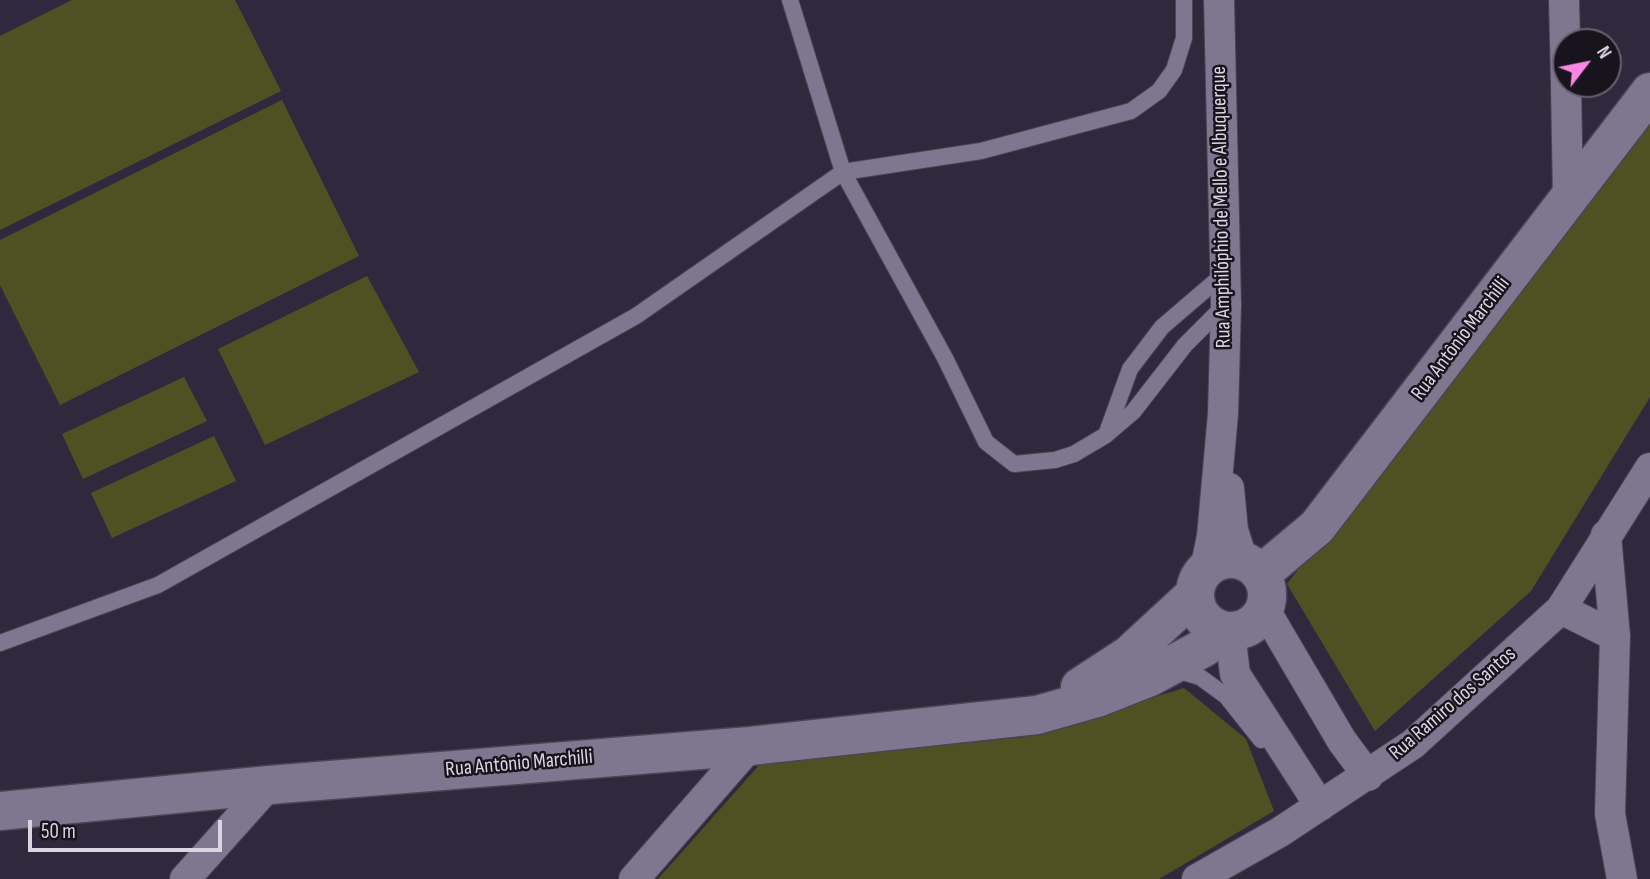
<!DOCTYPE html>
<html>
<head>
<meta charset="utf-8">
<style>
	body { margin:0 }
	#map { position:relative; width:1650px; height:879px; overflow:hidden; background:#30293e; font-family:"Sofia Sans Condensed",sans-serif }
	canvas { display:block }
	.north { position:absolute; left:1552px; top:28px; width:70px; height:70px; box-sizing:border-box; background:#17141d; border:2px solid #65616c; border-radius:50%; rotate:58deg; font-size:19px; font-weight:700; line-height:28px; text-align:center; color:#d9d5e3 }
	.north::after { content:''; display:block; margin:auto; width:24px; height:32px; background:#fb86e4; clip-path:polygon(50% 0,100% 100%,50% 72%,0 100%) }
	.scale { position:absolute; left:28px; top:820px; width:194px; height:32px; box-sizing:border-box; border:4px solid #d9d5e3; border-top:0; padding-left:9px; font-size:21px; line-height:24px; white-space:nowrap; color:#d9d5e3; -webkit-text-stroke:5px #17141d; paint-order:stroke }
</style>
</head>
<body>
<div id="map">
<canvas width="1650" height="879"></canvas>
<div class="north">N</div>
<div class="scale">50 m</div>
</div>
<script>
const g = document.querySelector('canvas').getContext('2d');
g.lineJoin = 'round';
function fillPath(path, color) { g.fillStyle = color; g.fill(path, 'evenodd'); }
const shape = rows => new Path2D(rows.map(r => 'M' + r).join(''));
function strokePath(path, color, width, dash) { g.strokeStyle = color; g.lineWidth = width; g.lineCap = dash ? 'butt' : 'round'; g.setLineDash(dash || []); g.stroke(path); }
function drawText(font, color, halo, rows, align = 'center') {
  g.font = font + ' "Sofia Sans Condensed",sans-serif'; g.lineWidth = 5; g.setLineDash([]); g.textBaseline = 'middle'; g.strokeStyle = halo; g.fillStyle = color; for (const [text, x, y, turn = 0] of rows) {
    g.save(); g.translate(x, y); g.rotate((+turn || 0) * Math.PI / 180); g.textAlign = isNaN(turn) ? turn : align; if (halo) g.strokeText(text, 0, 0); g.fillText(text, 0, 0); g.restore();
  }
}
fillPath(shape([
	[72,0,235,0,281,91,0,230,0,36],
	[282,100,359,256,60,405,0,285,0,240],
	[1650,117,1650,397,1531,591,1375,731,1287,584],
	[367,276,419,372,265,445,218,349],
	[184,377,207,421,83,479,62,434],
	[214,436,236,481,112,538,91,493],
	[1184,688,1246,739,1274,811,1159,879,658,879,761,763,1026,737]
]), '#505122');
const lane = shape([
	[1184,0,1184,38,1174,70,1159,91,1131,111,981,151,843,172,945,358,986,442,1014,464,1055,460,1074,454,1106,435,1133,412,1185,345,1226,304],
	[1106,435,1130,369,1162,327,1225,273],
	[0,643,158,585,636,316,843,172,790,0],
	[1176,670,1200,677,1226,696,1261,740]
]);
const street = shape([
	[1564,0,1566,83],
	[1566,84,1568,199],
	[1229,488,1233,530,1243,561],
	[1606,535,1615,636,1610,814,1622,879],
	[1205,570,1212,536,1223,414,1226,304,1219,0],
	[1561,609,1615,636],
	[1265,610,1342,741,1368,776],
	[1230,632,1235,674,1320,806],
	[185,879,269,785],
	[634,879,750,746],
	[1197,879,1280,832,1413,744,1561,609,1650,468]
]);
const secondary = shape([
	'1195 595a36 36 0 1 1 72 0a36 36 0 1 1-72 0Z',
	[1261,574,1317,527,1650,92],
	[1080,687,1129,655,1195,594],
	[0,811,269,785,750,746,1037,715,1097,698,1150,677,1205,647,1221,630]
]);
strokePath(lane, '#4a4456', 18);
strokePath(street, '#4a4456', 32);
strokePath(secondary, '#4a4456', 41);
strokePath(lane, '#7f7790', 16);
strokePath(street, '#7f7790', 30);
strokePath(secondary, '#7f7790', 38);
drawText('21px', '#d9d5e3', '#17141d', [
	["Rua Amphilóphio de Mello e Albuquerque",1222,207,-91],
	["Rua Antônio Marchilli",1461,339,-53],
	["Rua Ramiro dos Santos",1453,704,-41],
	["Rua Antônio Marchilli",519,764,-5]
]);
</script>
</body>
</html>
